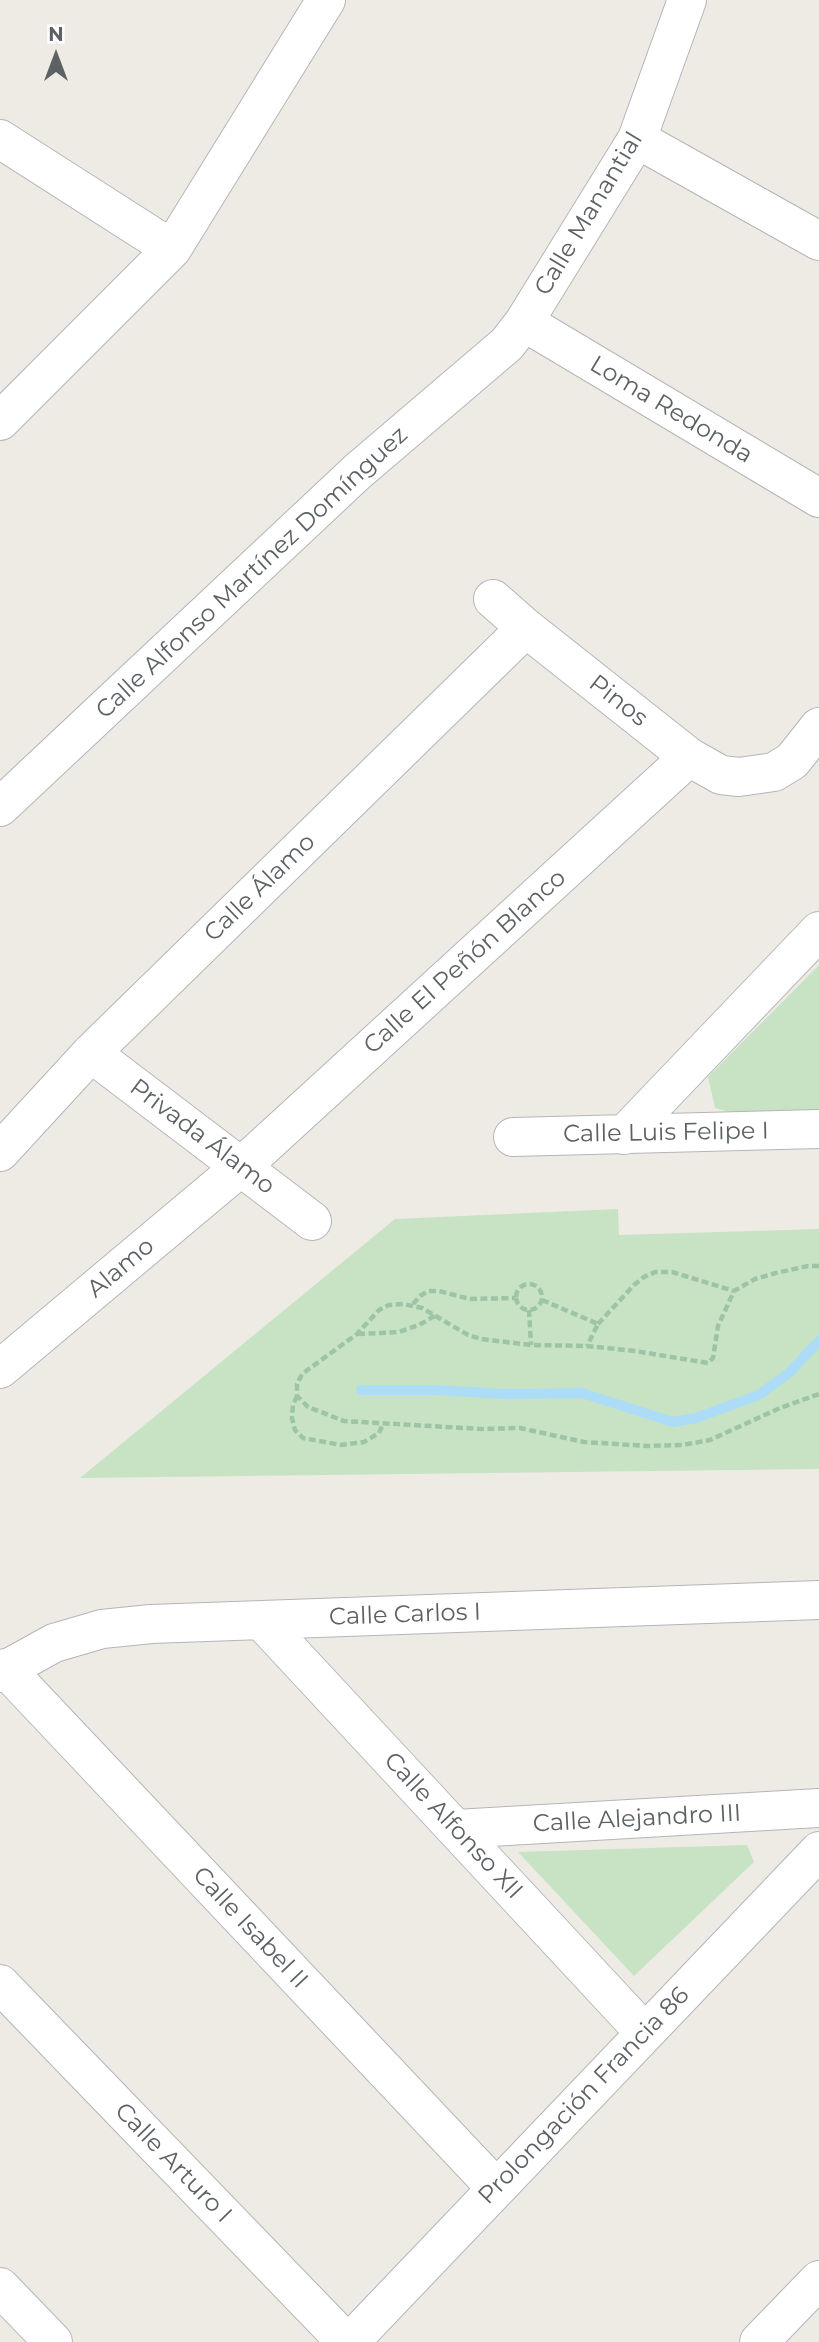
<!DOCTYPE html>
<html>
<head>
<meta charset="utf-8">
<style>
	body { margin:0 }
	#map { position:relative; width:819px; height:2342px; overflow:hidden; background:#eeebe5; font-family:Montserrat,sans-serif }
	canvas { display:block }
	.north { position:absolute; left:21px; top:21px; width:70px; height:70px; -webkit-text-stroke:5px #fff; paint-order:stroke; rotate:0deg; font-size:19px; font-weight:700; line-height:28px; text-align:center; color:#5d6164 }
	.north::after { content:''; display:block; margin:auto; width:24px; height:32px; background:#5d6164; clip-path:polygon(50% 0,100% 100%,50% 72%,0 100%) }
</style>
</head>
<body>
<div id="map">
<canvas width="819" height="2342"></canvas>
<div class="north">N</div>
</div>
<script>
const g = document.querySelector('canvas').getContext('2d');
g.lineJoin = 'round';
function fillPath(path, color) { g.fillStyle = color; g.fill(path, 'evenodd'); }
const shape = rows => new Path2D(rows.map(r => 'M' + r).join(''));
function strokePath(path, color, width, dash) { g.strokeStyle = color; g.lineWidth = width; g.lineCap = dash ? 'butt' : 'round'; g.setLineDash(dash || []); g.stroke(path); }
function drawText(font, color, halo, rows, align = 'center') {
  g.font = font + ' Montserrat,sans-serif'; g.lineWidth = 5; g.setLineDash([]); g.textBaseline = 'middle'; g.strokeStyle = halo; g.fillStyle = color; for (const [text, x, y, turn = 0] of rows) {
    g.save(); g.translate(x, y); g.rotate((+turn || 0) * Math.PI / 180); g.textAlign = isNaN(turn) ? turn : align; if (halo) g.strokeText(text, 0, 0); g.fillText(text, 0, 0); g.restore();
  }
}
fillPath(shape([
	[819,965,819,1111,740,1115,715,1108,708,1077],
	[618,1209,619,1235,819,1229,819,1469,80,1478,395,1219],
	[747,1845,754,1862,634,1976,518,1852]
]), '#c7e3c4');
strokePath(shape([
	[361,1390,435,1390,507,1394,582,1393,673,1422,696,1418,759,1395,789,1373,819,1341]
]), '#addcf7', 10);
const street = shape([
	[0,139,172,249],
	[637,139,819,241],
	[524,322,819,498],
	[0,421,172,249,326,0],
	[493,599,526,628,689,757,721,775,739,777,774,772,792,761,819,727],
	[0,807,357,472,507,344,524,322,637,139,687,0],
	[91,1053,312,1221],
	[624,1135,819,931],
	[513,1137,819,1129],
	[0,1152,91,1053,526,628],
	[0,1369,242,1166,689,757],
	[261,1620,645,2033],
	[5,1668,496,2188],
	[0,1673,54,1643,102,1629,151,1624,819,1600],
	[456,1829,819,1808],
	[0,1984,346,2342],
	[0,2287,53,2342],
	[350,2342,819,1851],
	[759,2342,819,2280]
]);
strokePath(street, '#b3b6b9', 40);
strokePath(shape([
	[819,1266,808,1266,776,1273,755,1279,734,1291,718,1326,713,1358,708,1363,635,1351,587,1346,531,1345,481,1339,468,1335,422,1308,403,1304,389,1305,379,1310,357,1334,302,1374,297,1384,297,1396,308,1407,344,1421,482,1429,520,1428,584,1442,647,1446,683,1445,710,1440,780,1408,819,1394],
	'516 1297a13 13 0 1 1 26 0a13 13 0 1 1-26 0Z',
	[542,1300,598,1324,587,1346],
	[413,1304,420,1296,428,1291,439,1291,470,1299,515,1298],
	[529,1310,531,1345],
	[598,1324,634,1285,644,1277,655,1272,672,1272,734,1291],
	[358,1334,399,1332,419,1325,436,1315],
	[297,1396,293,1405,292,1418,295,1430,303,1438,341,1445,364,1442,379,1433,383,1424]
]), '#9ec4a6', 4.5, [7, 3.5]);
strokePath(street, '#fff', 38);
drawText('24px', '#5d6164', '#fff', [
	["Calle Manantial",589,214,-59],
	["Loma Redonda",671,410,31],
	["Calle Alfonso Martínez Domínguez",252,573,-43],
	["Pinos",618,701,38],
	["Calle Álamo",260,888,-44],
	["Calle El Peñón Blanco",465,962,-42],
	["Calle Luis Felipe I",666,1133,-1],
	["Privada Álamo",202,1137,37],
	["Alamo",121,1268,-40],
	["Calle Carlos I",405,1615,-2],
	["Calle Alejandro III",637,1819,-3],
	["Calle Alfonso XII",453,1826,47],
	["Calle Isabel II",250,1928,47],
	["Prolongación Francia 86",584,2096,-46],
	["Calle Arturo I",173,2163,46]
]);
</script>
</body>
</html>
